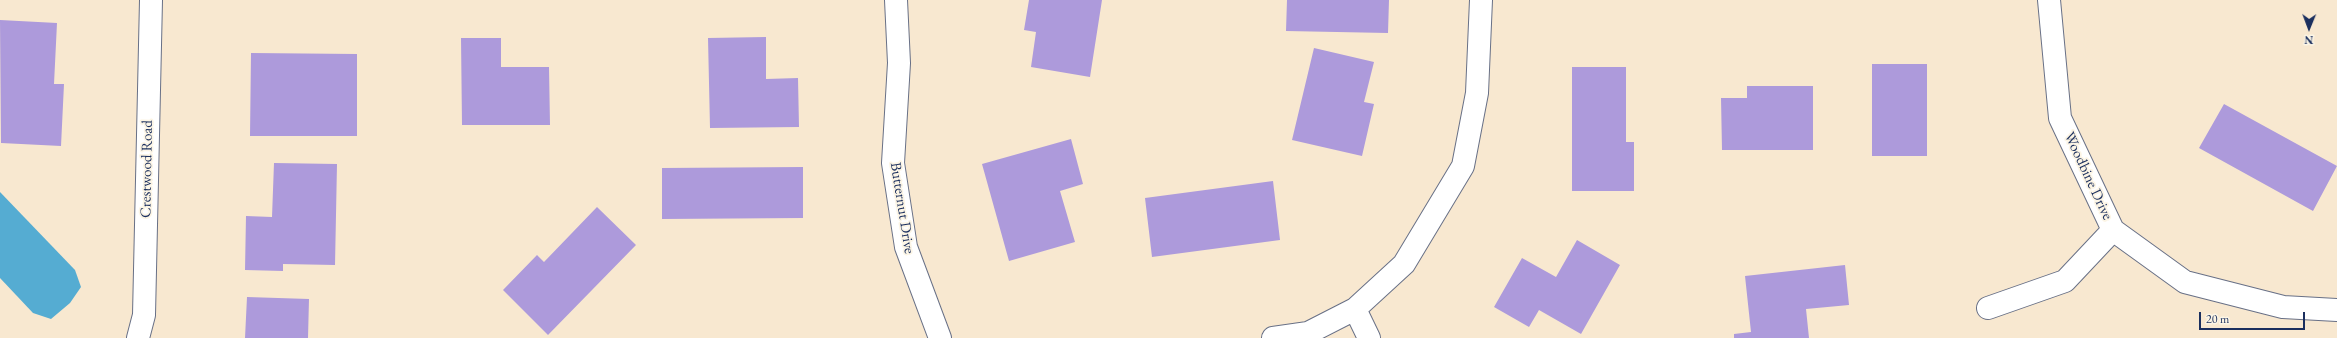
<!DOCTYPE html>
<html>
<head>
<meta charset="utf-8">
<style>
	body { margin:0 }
	#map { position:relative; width:2337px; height:338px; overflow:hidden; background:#f8e8d0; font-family:"EB Garamond",serif }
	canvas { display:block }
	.north { position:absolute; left:2289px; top:8px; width:40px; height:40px; -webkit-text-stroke:3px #fcf5e5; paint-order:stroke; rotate:181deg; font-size:11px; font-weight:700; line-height:16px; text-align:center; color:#1b2f5e }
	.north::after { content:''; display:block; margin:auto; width:14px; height:18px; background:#1b2f5e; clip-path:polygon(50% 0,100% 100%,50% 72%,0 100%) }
	.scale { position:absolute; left:2199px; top:312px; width:106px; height:18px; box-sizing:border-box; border:2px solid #1b2f5e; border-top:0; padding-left:5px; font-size:12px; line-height:14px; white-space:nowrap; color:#1b2f5e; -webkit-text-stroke:3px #fcf5e5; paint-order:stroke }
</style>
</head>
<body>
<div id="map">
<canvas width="2337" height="338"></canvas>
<div class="north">N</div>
<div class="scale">20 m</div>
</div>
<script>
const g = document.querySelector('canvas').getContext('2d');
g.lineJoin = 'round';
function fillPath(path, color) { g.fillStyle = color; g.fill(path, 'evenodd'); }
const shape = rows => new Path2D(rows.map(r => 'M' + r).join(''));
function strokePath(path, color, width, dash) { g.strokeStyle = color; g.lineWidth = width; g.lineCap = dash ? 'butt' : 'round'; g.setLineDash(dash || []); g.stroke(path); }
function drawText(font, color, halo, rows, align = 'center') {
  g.font = font + ' "EB Garamond",serif'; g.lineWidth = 3.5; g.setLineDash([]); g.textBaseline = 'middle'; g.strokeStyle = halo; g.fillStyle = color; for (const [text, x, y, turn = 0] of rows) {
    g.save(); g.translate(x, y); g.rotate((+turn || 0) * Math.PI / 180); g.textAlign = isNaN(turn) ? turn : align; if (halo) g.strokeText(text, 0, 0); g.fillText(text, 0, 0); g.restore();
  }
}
fillPath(shape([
	[0,192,75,270,81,287,70,303,51,319,33,313,0,278]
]), '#55acd2');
fillPath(shape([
	[1029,0,1102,0,1090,77,1031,67,1036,32,1024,30],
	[1287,0,1389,0,1388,33,1286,31],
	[0,20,57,23,54,84,64,84,61,146,1,143],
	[766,37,766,79,798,78,799,127,710,128,708,38],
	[461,38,501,38,501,67,549,67,550,125,462,125],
	[1314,48,1374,62,1364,102,1374,104,1362,156,1292,140],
	[251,53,357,54,357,136,250,136],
	[1872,64,1927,64,1927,156,1872,156],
	[1572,67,1626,67,1626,142,1634,142,1634,191,1572,191],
	[1747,86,1813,86,1813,150,1722,150,1721,98,1747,98],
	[2224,104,2337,166,2313,211,2199,148],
	[1071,139,1083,184,1060,191,1075,242,1009,261,982,164],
	[274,163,337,164,335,265,283,264,283,271,245,270,246,216,272,217],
	[803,167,803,218,662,219,662,168],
	[1273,181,1280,240,1152,257,1145,198],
	[597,207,636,245,548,335,503,290,537,255,544,262],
	[1577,240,1620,265,1581,334,1539,310,1529,327,1494,307,1522,258,1556,277],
	[1845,265,1849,305,1806,309,1809,338,1734,338,1734,334,1751,332,1745,276],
	[247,297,309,299,308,338,245,338]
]), '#ad9adb');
const minor = shape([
	[896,0,899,63,893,163,906,247,940,338],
	[2049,0,2060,118,2113,230,2185,282,2283,307,2337,310],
	[1988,308,2065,281,2113,230],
	[138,338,144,315,151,0],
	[1273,338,1308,333,1355,309],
	[1369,338,1355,309,1404,264,1463,166,1477,93,1481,0]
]);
strokePath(minor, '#687086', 24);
strokePath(minor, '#fff', 22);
drawText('15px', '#1b2f5e', '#fcf5e5', [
	["Crestwood Road",147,169,-89],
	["Woodbine Drive",2088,176,65],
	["Butternut Drive",902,208,81]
]);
</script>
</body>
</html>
